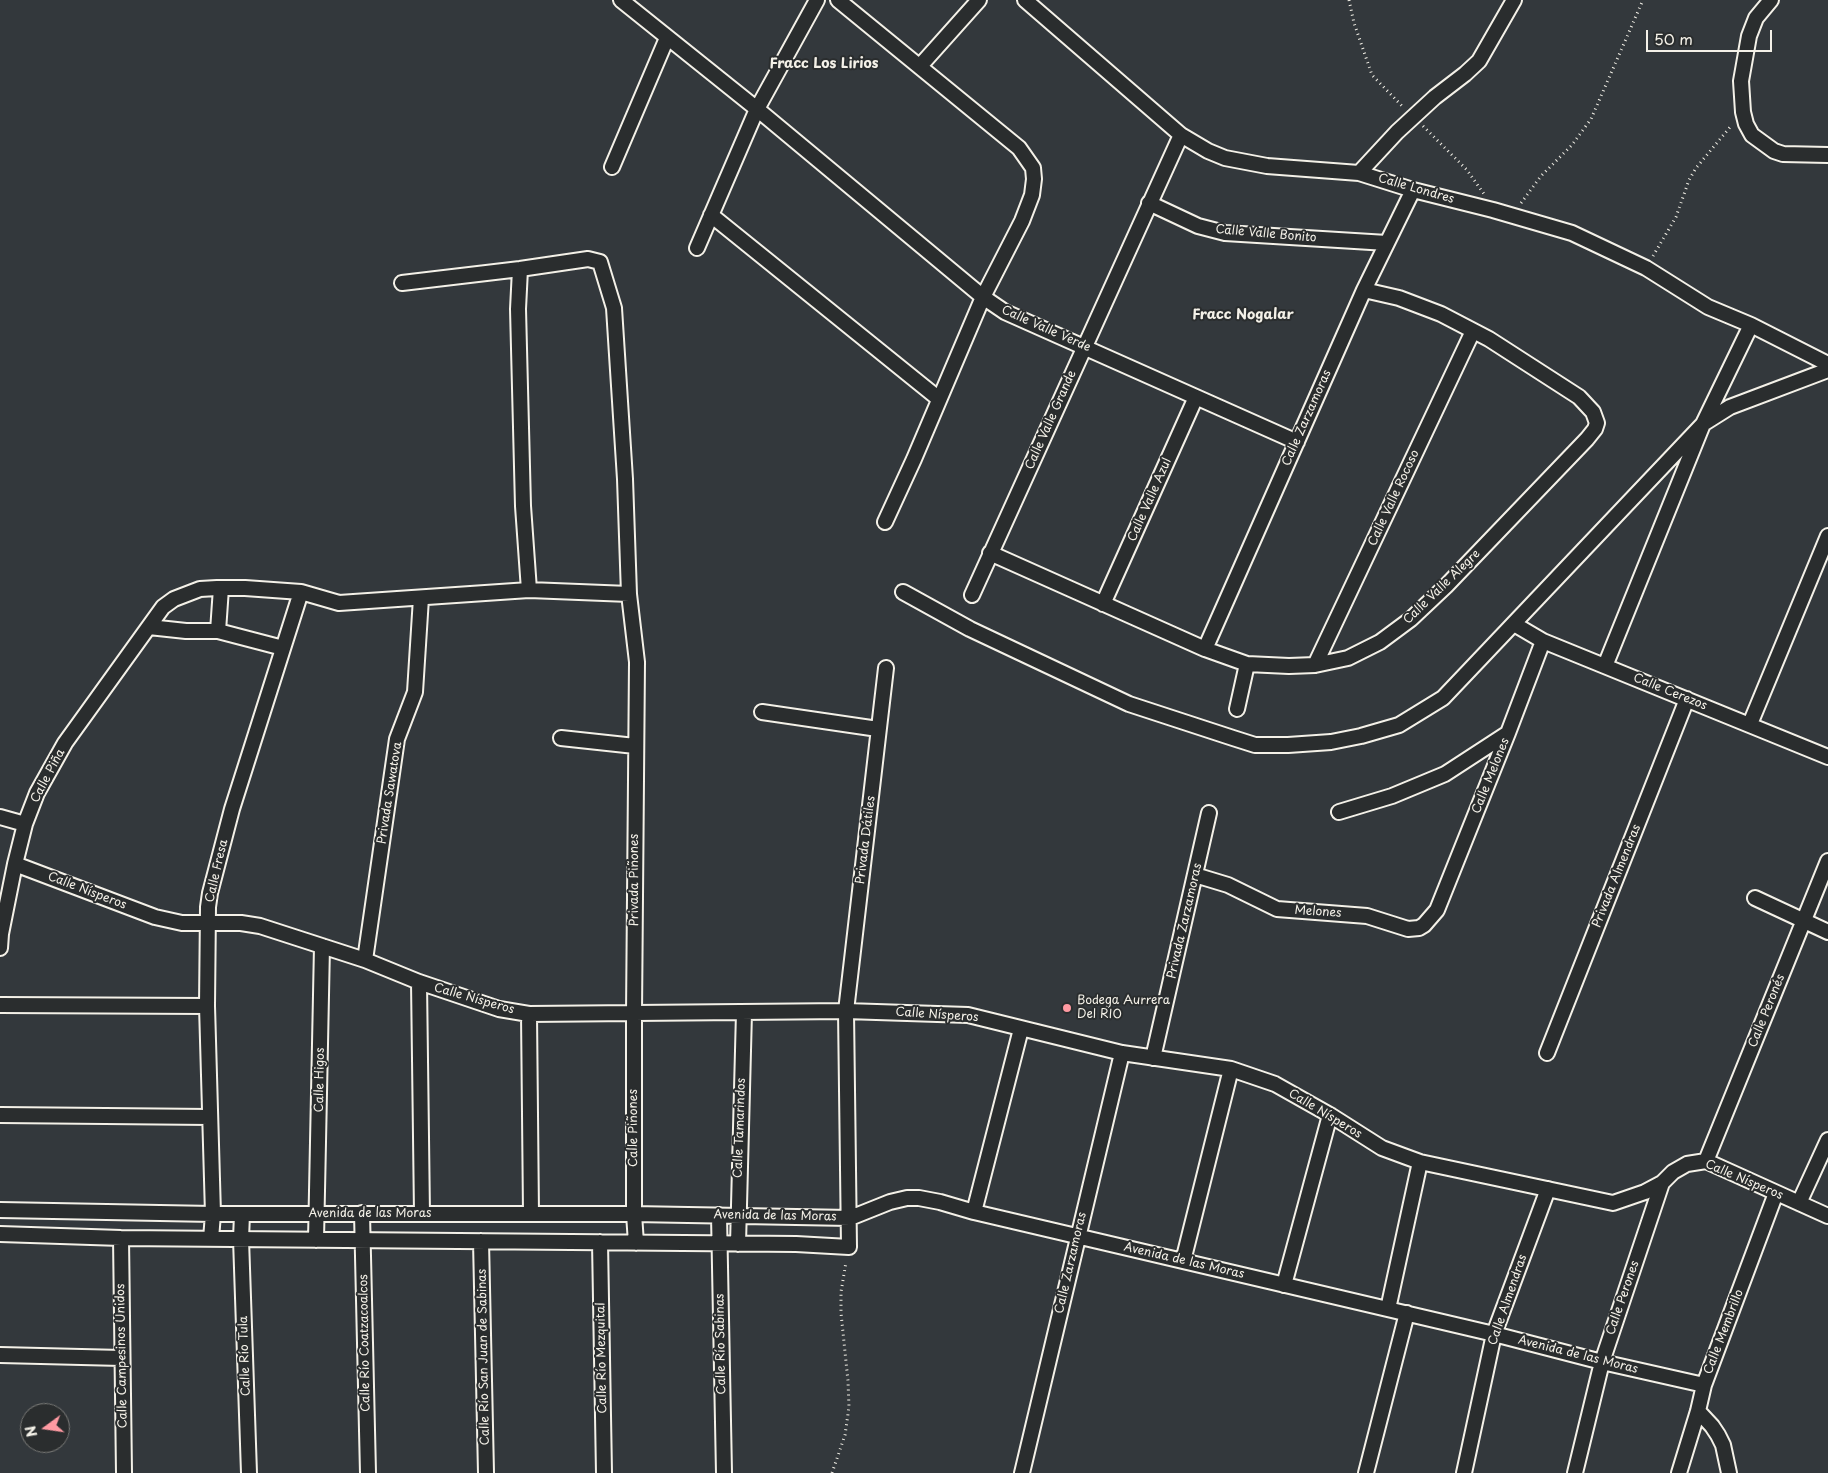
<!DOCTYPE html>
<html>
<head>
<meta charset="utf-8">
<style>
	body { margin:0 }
	#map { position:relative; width:1828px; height:1473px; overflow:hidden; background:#33383c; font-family:"Playpen Sans",sans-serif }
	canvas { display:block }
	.north { position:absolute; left:20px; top:1403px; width:50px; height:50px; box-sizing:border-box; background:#2a2d2e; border:1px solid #7b7b78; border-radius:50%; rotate:256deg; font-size:14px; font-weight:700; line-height:20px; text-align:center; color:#f4f1e8 }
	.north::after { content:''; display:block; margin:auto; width:18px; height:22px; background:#ff9aa2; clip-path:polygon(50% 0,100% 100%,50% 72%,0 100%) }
	.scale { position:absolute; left:1646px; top:30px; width:126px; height:22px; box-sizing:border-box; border:2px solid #f4f1e8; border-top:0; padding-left:6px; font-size:15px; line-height:18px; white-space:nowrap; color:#f4f1e8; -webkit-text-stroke:4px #2a2d2e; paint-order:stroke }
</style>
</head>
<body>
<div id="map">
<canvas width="1828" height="1473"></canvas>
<div class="north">N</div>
<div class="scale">50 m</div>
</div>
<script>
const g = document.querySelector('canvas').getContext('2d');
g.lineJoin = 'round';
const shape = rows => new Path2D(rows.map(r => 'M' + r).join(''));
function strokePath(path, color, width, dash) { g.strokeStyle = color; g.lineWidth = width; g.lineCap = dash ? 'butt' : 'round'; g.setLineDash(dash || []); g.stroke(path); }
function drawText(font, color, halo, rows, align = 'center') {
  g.font = font + ' "Playpen Sans",sans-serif'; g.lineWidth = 4; g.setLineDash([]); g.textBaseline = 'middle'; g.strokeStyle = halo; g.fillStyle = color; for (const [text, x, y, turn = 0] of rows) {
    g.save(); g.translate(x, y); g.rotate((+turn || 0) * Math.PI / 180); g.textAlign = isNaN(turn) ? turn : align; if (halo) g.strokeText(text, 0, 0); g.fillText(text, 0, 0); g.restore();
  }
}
const minor = shape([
	[621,0,757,109,983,297,1005,312,1297,442],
	[838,0,1019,148,1033,168,1034,179,1032,195,1022,221,983,297,914,459,885,522],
	[1025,0,1181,135,1208,151,1225,158,1267,166,1359,173,1413,190,1493,210,1572,233,1646,268,1708,307,1751,325,1828,364],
	[1771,0,1756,18,1749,36,1741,81,1743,112,1746,124,1752,135,1774,151,1783,154,1828,155],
	[920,66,979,0],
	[612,167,667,38],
	[1359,173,1397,132,1435,97,1465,74,1479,61,1514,0],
	[1149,203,1198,226,1225,233,1387,243],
	[711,215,939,399],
	[697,248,757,109,817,0],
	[520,269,518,309,523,506,529,590],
	[402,283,520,269,588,259,600,262,614,308,625,479,629,594,637,662,634,1014,634,1214,636,1243],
	[990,553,1205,649,1247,664,1289,666,1315,665,1348,658,1380,642,1411,619,1446,586,1587,439,1595,429,1597,423,1593,412,1579,397,1489,339,1441,314,1399,298,1364,290],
	[903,592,970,629,1129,704,1233,738,1255,745,1288,745,1331,742,1361,736,1399,725,1443,698,1703,424,1730,407,1828,370],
	[972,595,1181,135],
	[1103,604,1196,397],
	[1514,624,1543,641,1828,757],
	[149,627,186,631,218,631,283,648],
	[218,631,221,588],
	[1205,649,1364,290,1413,190],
	[1315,665,1473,331],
	[1605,666,1703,424,1751,325],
	[1237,709,1247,664],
	[762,712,878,729],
	[1750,724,1828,536],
	[561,738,635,746],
	[1339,812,1392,796,1445,774,1508,733],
	[0,817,25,824],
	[15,864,155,917,182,923,241,923,260,926,365,960,419,982,499,1009,529,1014,846,1011,968,1015,1122,1053,1231,1069,1275,1084,1330,1115,1382,1148,1420,1162,1613,1203,1645,1192,1662,1183,1673,1172,1687,1164,1706,1161,1828,1216],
	[1195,875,1228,885,1277,909,1367,916,1408,929,1419,928,1424,925,1437,910,1508,733,1543,641],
	[1755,898,1828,932],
	[0,948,1,934,15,864,25,824,37,793,65,743,163,607,174,599,200,589,217,588,245,588,301,592,339,603,529,590,629,594],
	[365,960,397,739,415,692,421,598],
	[419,982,422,1214],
	[0,1005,207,1006],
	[529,1014,531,1214],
	[1547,1053,1687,699],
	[1153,1058,1209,813],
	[0,1115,210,1117],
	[1706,1161,1828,861],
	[1799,1203,1828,1140],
	[0,1210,213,1214,634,1214,850,1218,890,1202,907,1198,919,1198,940,1202,974,1212,1494,1334,1602,1362,1704,1385],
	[974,1212,1021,1029],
	[362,1213,368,1473],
	[242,1214,241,1239,249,1473],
	[719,1215,724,1473],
	[0,1234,121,1238,796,1244,849,1247,846,1011,886,668],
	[121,1238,124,1473],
	[211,1239,213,1214,207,1006,208,907,210,893,232,809,301,592],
	[316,1240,322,946],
	[481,1241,486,1473],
	[600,1242,604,1473],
	[738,1244,744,1012],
	[1183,1261,1231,1069],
	[1284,1285,1330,1115],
	[1388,1309,1420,1162],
	[0,1355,122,1358],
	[1698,1411,1712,1426,1718,1435,1723,1445,1729,1473],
	[1022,1473,1122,1053],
	[1366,1473,1407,1313],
	[1464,1473,1494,1334,1548,1189],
	[1575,1473,1602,1362,1662,1183],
	[1679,1473,1698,1411,1704,1385,1776,1193]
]);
strokePath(minor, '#f4f1e8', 18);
strokePath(shape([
	[1349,0,1354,23,1372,75,1404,108],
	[1423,126,1467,170,1484,194],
	[1521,203,1541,176,1572,145,1591,119,1643,0],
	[1653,256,1676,217,1689,180,1696,168,1731,126],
	[832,1473,845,1435,849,1407,848,1381,841,1313,841,1292,846,1262]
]), '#f4f1e8', 3, [1, 4]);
strokePath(minor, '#2a2d2e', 14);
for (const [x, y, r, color] of [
	[1067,1008,5,"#ff9aa2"]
]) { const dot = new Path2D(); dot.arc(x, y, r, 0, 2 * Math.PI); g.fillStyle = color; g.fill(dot); strokePath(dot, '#2a2d2e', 2); }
drawText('12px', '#f4f1e8', '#2a2d2e', [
	["Calle Londres",1416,189,16],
	["Calle Valle Bonito",1266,234,5],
	["Calle Valle Verde",1046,329,24],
	["Calle Zarzamoras",1307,418,-66],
	["Calle Valle Grande",1051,420,-66],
	["Calle Valle Rocoso",1394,498,-65],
	["Calle Valle Azul",1150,500,-66],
	["Calle Valle Alegre",1442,587,-44],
	["Calle Cerezos",1670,692,22],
	["Calle Piña",48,776,-62],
	["Calle Melones",1491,776,-68],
	["Privada Sawatova",390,793,-81],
	["Privada Dátiles",866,840,-83],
	["Calle Fresa",217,871,-77],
	["Privada Almendras",1617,876,-68],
	["Privada Piñones",635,880,-90],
	["Calle Nísperos",87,891,21],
	["Melones",1318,912,4],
	["Privada Zarzamoras",1185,921,-77],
	["Calle Nísperos",474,999,16],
	["Calle Peronés",1767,1011,-68],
	["Calle Nísperos",937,1015,4],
	["Calle Higos",320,1080,-89],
	["Calle Nísperos",1325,1114,31],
	["Calle Piñones",634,1128,-90],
	["Calle Tamarindos",740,1128,-88],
	["Calle Nísperos",1744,1180,23],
	["Avenida de las Moras",370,1214],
	["Avenida de las Moras",775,1216,1],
	["Avenida de las Moras",1184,1261,13],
	["Calle Zarzamoras",1071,1263,-77],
	["Calle Perones",1623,1298,-71],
	["Calle Almendras",1508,1300,-71],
	["Calle Membrillo",1724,1332,-69],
	["Calle Río Coatzacoalcos",365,1343,-91],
	["Calle Río Sabinas",721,1344,-91],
	["Avenida de las Moras",1578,1355,14],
	["Calle Campesinos Unidos",122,1356,-91],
	["Calle Río Tula",245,1356,-92],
	["Calle Río San Juan de Sabinas",484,1357,-91],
	["Calle Río Mezquital",602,1358,-91]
]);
drawText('12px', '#f4f1e8', '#2a2d2e', [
	["Bodega Aurrera",1077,1001],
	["Del RIO",1077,1015]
], 'left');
drawText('bold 14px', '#f4f1e8', '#2a2d2e', [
	["Fracc Los Lirios",824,64],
	["Fracc Nogalar",1243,315]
]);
</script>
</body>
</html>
